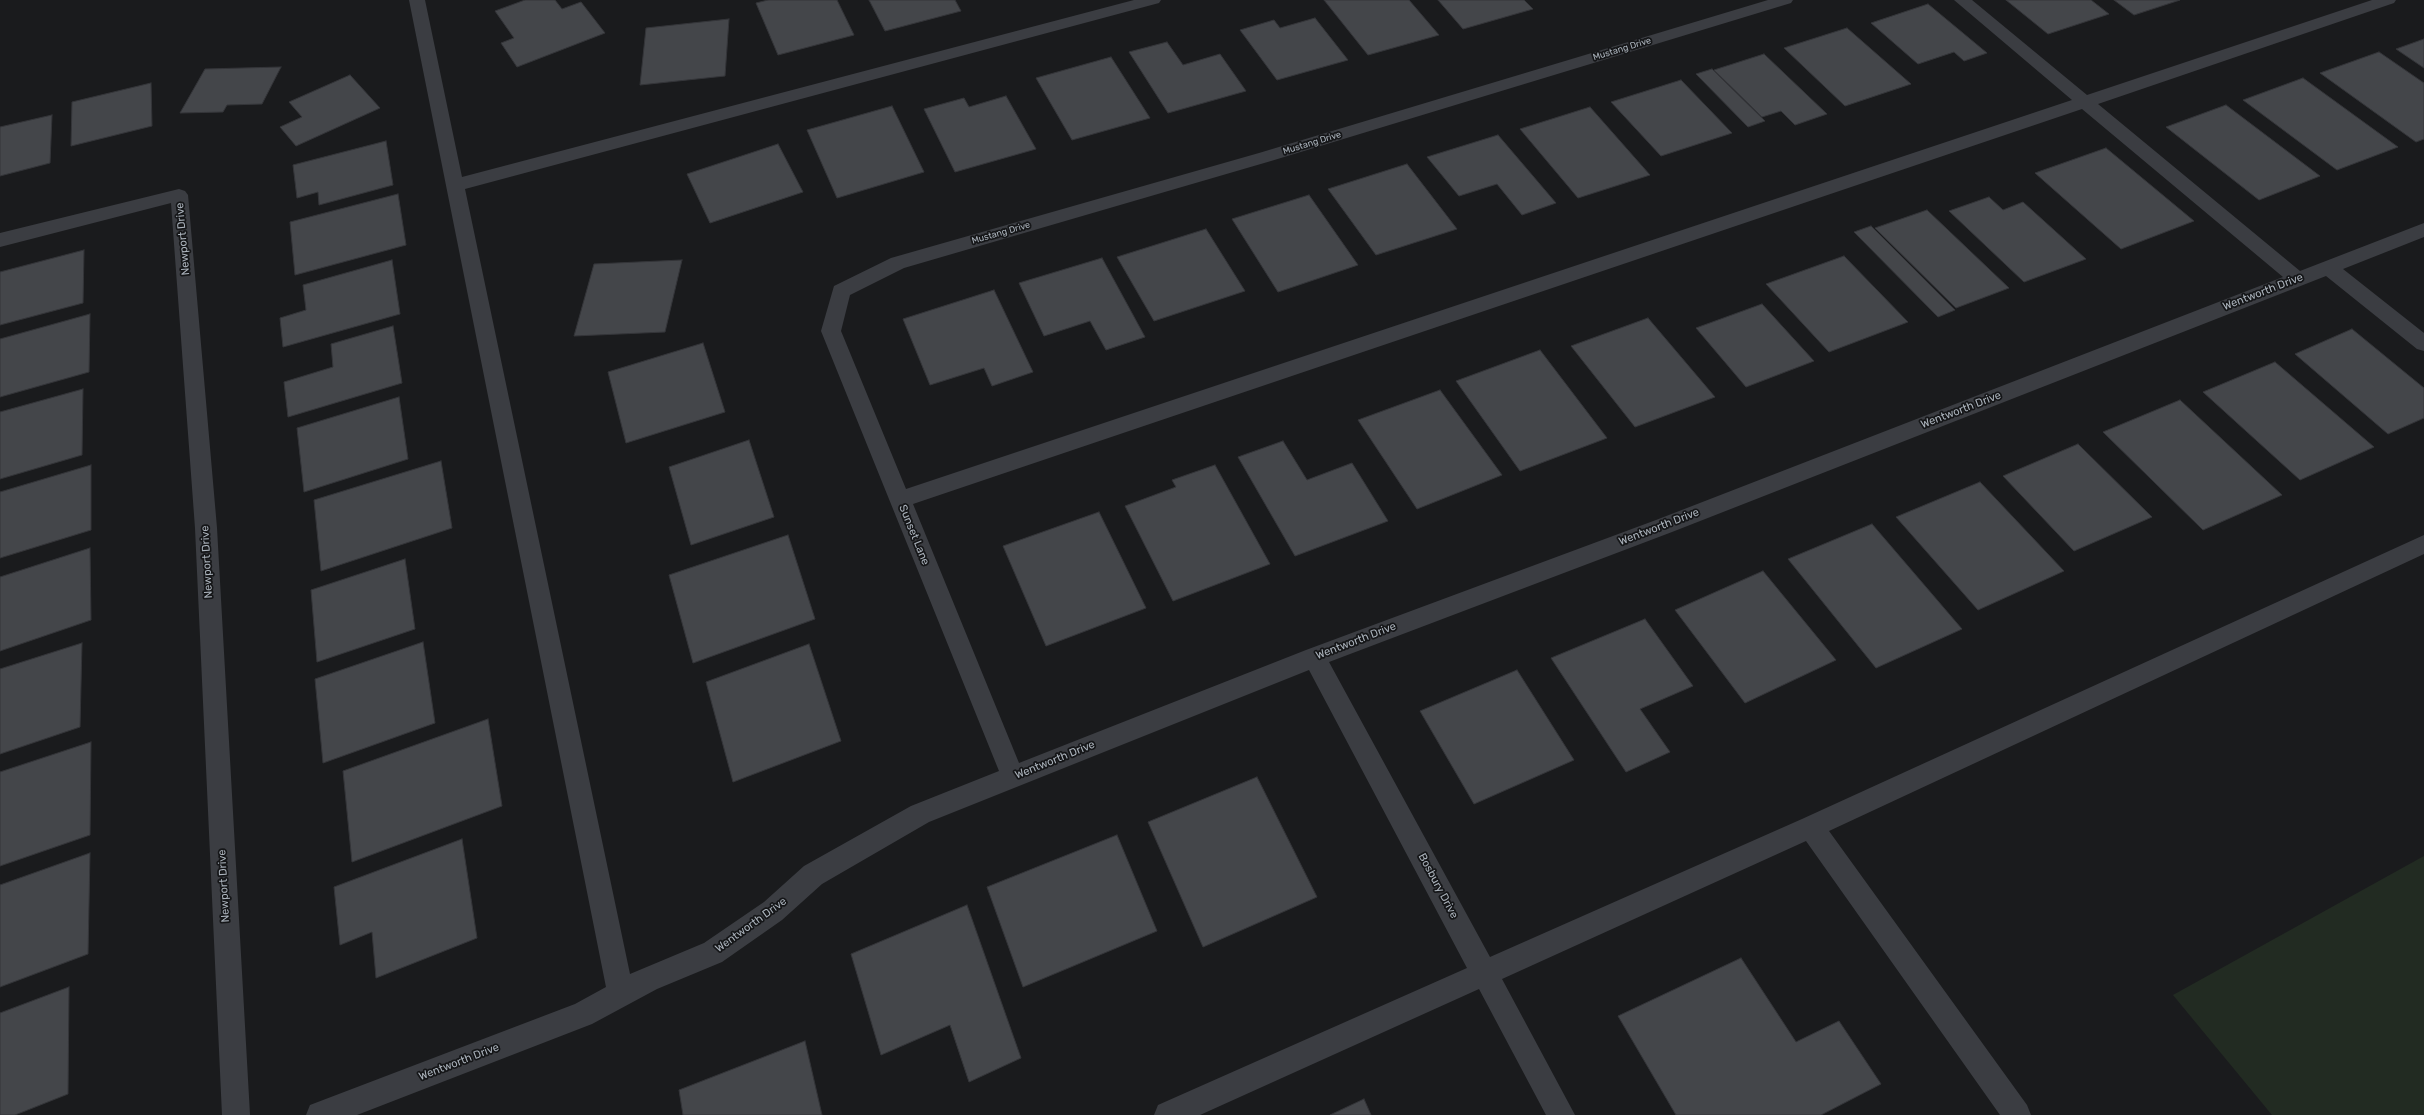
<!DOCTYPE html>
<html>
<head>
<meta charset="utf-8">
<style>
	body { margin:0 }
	canvas { display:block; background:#1a1b1d }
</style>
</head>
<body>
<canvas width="2424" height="1115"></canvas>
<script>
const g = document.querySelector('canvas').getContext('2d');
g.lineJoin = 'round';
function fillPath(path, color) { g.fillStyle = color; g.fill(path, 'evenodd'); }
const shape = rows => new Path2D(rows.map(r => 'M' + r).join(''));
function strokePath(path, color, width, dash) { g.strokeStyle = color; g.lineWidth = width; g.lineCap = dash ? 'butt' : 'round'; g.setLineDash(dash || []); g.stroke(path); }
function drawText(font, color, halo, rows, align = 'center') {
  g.font = font + ' Rubik,sans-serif'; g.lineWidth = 3.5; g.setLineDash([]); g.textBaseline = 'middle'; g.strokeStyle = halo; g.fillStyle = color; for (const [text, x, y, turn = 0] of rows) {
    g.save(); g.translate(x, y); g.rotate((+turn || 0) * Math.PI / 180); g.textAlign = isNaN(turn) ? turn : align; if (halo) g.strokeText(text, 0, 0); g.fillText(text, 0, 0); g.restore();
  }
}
fillPath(shape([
	[2424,856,2424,1115,2272,1115,2173,995]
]), '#222b22');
const building = shape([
	[525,0,555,0,562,9,581,2,605,33,517,67,501,43,514,38,495,11,525,0],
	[768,0,837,0,854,35,778,55,756,3,768,0],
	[869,0,955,0,961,11,885,31,869,0],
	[1324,0,1409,0,1439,35,1368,55,1324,0],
	[1438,0,1524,0,1533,9,1463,29,1438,0],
	[2006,0,2091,0,2109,14,2048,34,2006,0],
	[2114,0,2180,0,2134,15,2114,0],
	[1928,4,1987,53,1964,61,1954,52,1918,64,1871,23,1928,4],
	[1315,18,1348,60,1277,80,1240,30,1274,20,1280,28,1315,18],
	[729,19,725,76,640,85,646,28,729,19],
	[1847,28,1911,84,1845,106,1784,48,1847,28],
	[2424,39,2424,68,2396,49,2424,39],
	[1167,42,1183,65,1220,54,1246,91,1168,113,1129,52,1167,42],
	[2379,52,2424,83,2424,139,2416,142,2320,73,2379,52],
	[1764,54,1827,114,1795,125,1781,111,1762,117,1714,70,1764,54],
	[1111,57,1150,118,1072,140,1036,78,1111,57],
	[281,67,262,104,227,105,223,112,180,113,205,69,281,67],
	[1712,69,1765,121,1748,127,1696,74,1712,69],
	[350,75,380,108,296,146,280,127,302,117,289,102,350,75],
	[2303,78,2398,147,2337,170,2243,100,2303,78],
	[1681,80,1732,133,1661,156,1611,102,1681,80],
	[151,83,152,126,71,146,72,102,151,83],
	[1006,96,1036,149,955,172,924,109,964,98,969,107,1006,96],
	[2226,105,2320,176,2259,200,2166,127,2226,105],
	[892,106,924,172,837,198,807,130,892,106],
	[1590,107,1650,175,1578,198,1520,129,1590,107],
	[52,115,50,163,0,176,0,127,52,115],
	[1498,135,1556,203,1522,215,1497,184,1459,196,1427,157,1498,135],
	[386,141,393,185,319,205,318,192,297,198,293,165,386,141],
	[778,144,803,192,710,223,687,174,778,144],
	[2106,148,2194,221,2121,249,2035,173,2106,148],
	[1407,164,1457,229,1376,255,1328,189,1407,164],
	[398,194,406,245,295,275,290,222,398,194],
	[1309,195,1358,265,1278,292,1232,219,1309,195],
	[1989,197,2003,210,2023,202,2086,259,2024,282,1949,211,1989,197],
	[1927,210,2009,288,1956,308,1875,228,1927,210],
	[1871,226,1955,310,1938,317,1854,232,1871,226],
	[1206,229,1245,291,1154,321,1117,257,1206,229],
	[84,250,83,303,0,325,0,272,84,250],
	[1844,256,1908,322,1829,352,1766,284,1844,256],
	[1102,258,1145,337,1106,350,1090,321,1044,336,1019,283,1102,258],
	[392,260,400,314,283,347,280,318,306,310,303,285,392,260],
	[682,260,665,332,574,336,594,264,682,260],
	[994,290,1033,372,992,386,984,368,930,385,903,319,994,290],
	[1762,304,1814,361,1746,387,1696,328,1762,304],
	[90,314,89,372,0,397,0,339,90,314],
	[1648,318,1715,397,1635,427,1571,346,1648,318],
	[393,326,402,383,288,417,284,382,333,367,331,344,393,326],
	[2352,329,2424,388,2424,418,2388,434,2295,354,2352,329],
	[703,343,725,412,626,443,608,372,703,343],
	[1540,350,1607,438,1520,471,1456,381,1540,350],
	[2275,362,2374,447,2300,480,2203,392,2275,362],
	[83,389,82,455,0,479,0,412,83,389],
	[1440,390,1502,475,1417,509,1358,420,1440,390],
	[399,397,408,459,304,492,297,428,399,397],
	[2180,400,2282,495,2203,530,2103,432,2180,400],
	[749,440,774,517,691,545,669,467,749,440],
	[1283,441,1307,480,1352,463,1388,521,1295,556,1238,457,1283,441],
	[2078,444,2152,517,2074,551,2003,476,2078,444],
	[441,461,452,528,321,571,314,500,441,461],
	[91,465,91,530,0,558,0,492,91,465],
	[1215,465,1270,564,1173,601,1125,506,1176,487,1172,480,1215,465],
	[1980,482,2064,571,1978,610,1896,517,1980,482],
	[1099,512,1146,608,1046,646,1003,546,1099,512],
	[1872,524,1962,629,1876,668,1788,559,1872,524],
	[788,535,815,619,693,663,669,575,788,535],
	[90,548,91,620,0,651,0,577,90,548],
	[405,559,415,629,317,662,311,590,405,559],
	[1763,571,1836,660,1745,703,1675,610,1763,571],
	[1645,619,1693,686,1640,709,1670,752,1626,772,1551,658,1645,619],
	[423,642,435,723,323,763,315,679,423,642],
	[82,643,80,727,0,754,0,669,82,643],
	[809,644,841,741,733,782,706,682,809,644],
	[1517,670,1574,760,1474,804,1420,711,1517,670],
	[488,719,502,806,352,862,343,771,488,719],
	[91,742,90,835,0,866,0,772,91,742],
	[1257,777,1317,897,1203,947,1148,822,1257,777],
	[1117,835,1157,931,1023,987,987,887,1117,835],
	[462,839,477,938,376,978,372,932,340,945,334,887,462,839],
	[90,853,88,954,0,987,0,885,90,853],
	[967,905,1021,1058,969,1082,950,1025,881,1055,851,954,967,905],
	[1741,958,1796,1042,1839,1021,1881,1084,1821,1115,1676,1115,1618,1016,1741,958],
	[69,987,68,1094,15,1115,0,1115,0,1013,69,987],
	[805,1041,822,1115,683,1115,679,1090,805,1041],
	[1364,1099,1371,1115,1330,1115,1364,1099]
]);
fillPath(building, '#44464a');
strokePath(building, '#343539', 1);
fillPath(shape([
	[409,0,425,0,462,177,1134,0,1161,0,1159,3,465,189,630,974,704,943,764,902,804,866,911,806,999,771,821,331,834,286,891,258,1259,153,1768,0,1793,0,1791,3,1271,161,904,268,850,295,841,331,906,489,2072,100,1954,0,1972,0,2087,95,2372,0,2396,0,2394,3,2098,104,2300,271,2424,223,2424,237,2343,269,2424,333,2424,351,2417,349,2326,276,1672,532,1329,662,1490,957,1802,819,2424,535,2424,554,1829,831,2027,1105,2031,1115,2000,1115,1806,841,1502,979,1575,1115,1546,1115,1479,989,1200,1115,1154,1115,1158,1105,1467,968,1309,670,929,822,822,884,782,920,722,962,657,989,592,1024,357,1115,306,1115,310,1105,575,1004,606,987,409,0],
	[2082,109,2283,277,1656,520,1306,650,1019,763,913,504,2082,109],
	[179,189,185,191,188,195,217,528,250,1115,222,1115,195,528,171,203,0,247,0,233,179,189]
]), '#3b3d42');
drawText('9px', '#acb4bd', '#151618', [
	["Mustang Drive",1622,49,-17],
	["Mustang Drive",1312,143,-17],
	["Mustang Drive",1001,233,-16]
]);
drawText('11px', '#acb4bd', '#151618', [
	["Newport Drive",183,239,-95],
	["Wentworth Drive",2263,292,-21],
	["Wentworth Drive",1961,410,-21],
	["Wentworth Drive",1659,527,-21],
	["Sunset Lane",914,535,68],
	["Newport Drive",207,562,-93],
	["Wentworth Drive",1356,641,-21],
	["Wentworth Drive",1055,760,-22],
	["Newport Drive",224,886,-93],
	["Bosbury Drive",1438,886,62],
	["Wentworth Drive",751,925,-36],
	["Wentworth Drive",459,1062,-21]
]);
</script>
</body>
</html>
